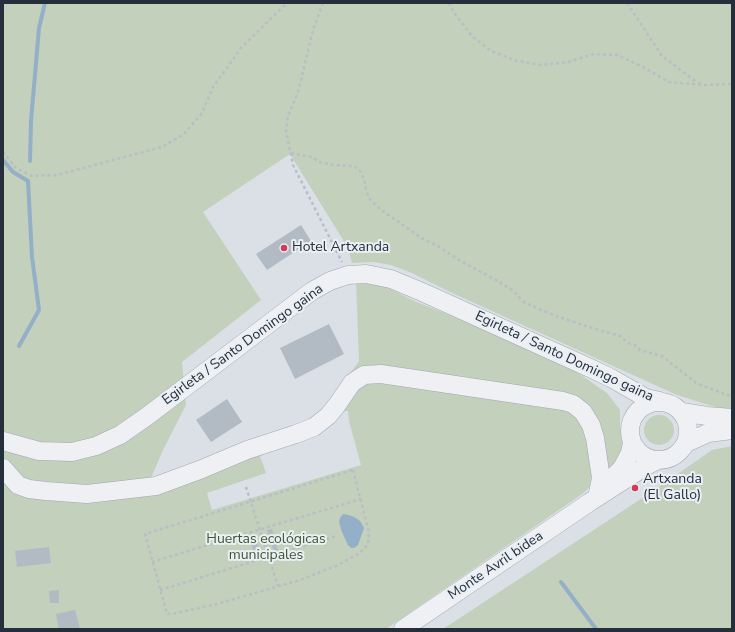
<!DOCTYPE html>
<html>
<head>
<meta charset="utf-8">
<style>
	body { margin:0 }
	#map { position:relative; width:735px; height:632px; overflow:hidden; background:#dbe0e6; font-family:"Nunito Sans",sans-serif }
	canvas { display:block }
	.frame { position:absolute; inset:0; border:4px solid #252f3c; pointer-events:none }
</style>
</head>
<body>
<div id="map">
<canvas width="735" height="632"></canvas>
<div class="frame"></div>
</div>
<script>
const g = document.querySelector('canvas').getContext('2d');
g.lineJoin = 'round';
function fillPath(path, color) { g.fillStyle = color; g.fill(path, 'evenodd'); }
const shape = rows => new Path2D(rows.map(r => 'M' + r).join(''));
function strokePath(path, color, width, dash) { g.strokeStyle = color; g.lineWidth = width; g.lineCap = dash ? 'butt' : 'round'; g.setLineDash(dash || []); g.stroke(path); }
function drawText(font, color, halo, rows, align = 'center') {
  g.font = font + ' "Nunito Sans",sans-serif'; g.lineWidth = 4; g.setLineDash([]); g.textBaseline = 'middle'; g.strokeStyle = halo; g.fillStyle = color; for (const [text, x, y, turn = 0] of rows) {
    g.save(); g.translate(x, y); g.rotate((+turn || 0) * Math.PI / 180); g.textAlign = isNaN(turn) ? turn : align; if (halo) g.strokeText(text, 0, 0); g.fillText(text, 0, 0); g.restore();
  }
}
fillPath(shape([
	[3,3,732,3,732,410,715,407,677,395,450,292,412,273,391,265,373,262,352,263,348,248,290,154,203,212,261,300,182,362,186,405,163,450,151,478,190,467,308,421,330,402,359,361,356,281,383,285,414,301,555,357,607,393,620,410,620,424,623,447,615,463,595,480,585,492,386,629,3,629],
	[340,411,348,411,349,421,361,465,212,510,207,493,266,473,260,456,291,442],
	'644 430a15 15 0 1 1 30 0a15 15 0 1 1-30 0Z',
	[732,446,732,629,443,629,653,491,712,450]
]), '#c2d0bc');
fillPath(shape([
	[343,514,349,515,356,518,360,521,364,528,358,545,354,548,351,548,348,545,342,532,339,522,340,518]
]), '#94b0c8');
strokePath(shape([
	[3,160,13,172,28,181,28,184],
	[30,161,31,121,39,28,45,3],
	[19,346,39,310,32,257,28,181],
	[561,582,596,629]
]), '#94b0c8', 4);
fillPath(shape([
	[301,225,311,241,267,270,256,254],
	[329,324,344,354,295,379,280,348],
	[227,399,242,422,211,442,196,420],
	[272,529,278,551,274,552,267,530],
	[254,534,261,556,256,558,249,536],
	[49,547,51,563,17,567,15,551],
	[59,590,59,603,50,603,49,591],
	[75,610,80,629,59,629,56,614]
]), '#b2bac3');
const minor = shape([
	'630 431a29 29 0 1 1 58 0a29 29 0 1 1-58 0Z',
	[682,412,707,416,732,418],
	[3,441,39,451,72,452,96,446,120,435,146,417,312,291,330,281,348,275,366,274,391,279,422,292,590,368,611,378,646,398,660,401],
	[686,443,708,433,732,430],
	[3,468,18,485,29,489,46,491,87,494,156,486,202,469,247,450,296,434,314,427,328,416,337,405,352,383,364,375,381,374,563,401,573,404,583,412,591,425,595,438,601,478,598,493],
	[606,485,622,468,630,453,632,442],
	[403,629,590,502,646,466,658,460]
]);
strokePath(minor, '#a1a7b0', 19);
strokePath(shape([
	[323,3,313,30,298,92,288,116,286,131,293,165,342,262],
	[449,3,455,14,472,36,491,51,517,61,541,65,568,62,594,54,617,55,643,67,669,82,704,85,732,84],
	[627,3,662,56,695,81,701,84],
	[3,152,16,168,32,176,57,175,162,147,184,134,202,113,213,87,241,48,287,3],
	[291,153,312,157,319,162,334,165,354,166,360,171,364,179,366,190,369,198,380,209,423,239,438,246,457,259,496,280,512,290,525,303,556,316,592,328,620,336,628,343,635,345,640,350,662,356,696,383,727,395,732,396],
	[353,470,369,533,368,544,360,553,336,566,300,580,217,604,172,614,167,614,145,534,353,470],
	[246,487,278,586],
	[152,562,361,499],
	[160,590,336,536]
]), '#babec4', 2.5, [3, 3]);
strokePath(minor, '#eef0f4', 18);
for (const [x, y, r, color] of [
	[284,248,4,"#d03b5a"],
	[635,488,4,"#d03b5a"]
]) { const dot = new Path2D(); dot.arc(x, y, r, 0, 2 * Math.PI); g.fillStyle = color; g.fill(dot); strokePath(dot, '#eaeff4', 1.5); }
drawText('14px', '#252f3c', '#eaeff4', [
	["Hotel Artxanda",292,248],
	["Artxanda",643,480],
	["(El Gallo)",643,496]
], 'left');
drawText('14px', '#252f3c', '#eaeff4', [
	["Egirleta / Santo Domingo gaina",243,345,-36],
	["Egirleta / Santo Domingo gaina",564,357,25],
	["Monte Avril bidea",496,566,-34]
]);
drawText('14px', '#3c5832', '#eaeff4', [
	["Huertas ecológicas",266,540],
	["municipales",266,556]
]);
</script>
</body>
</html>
